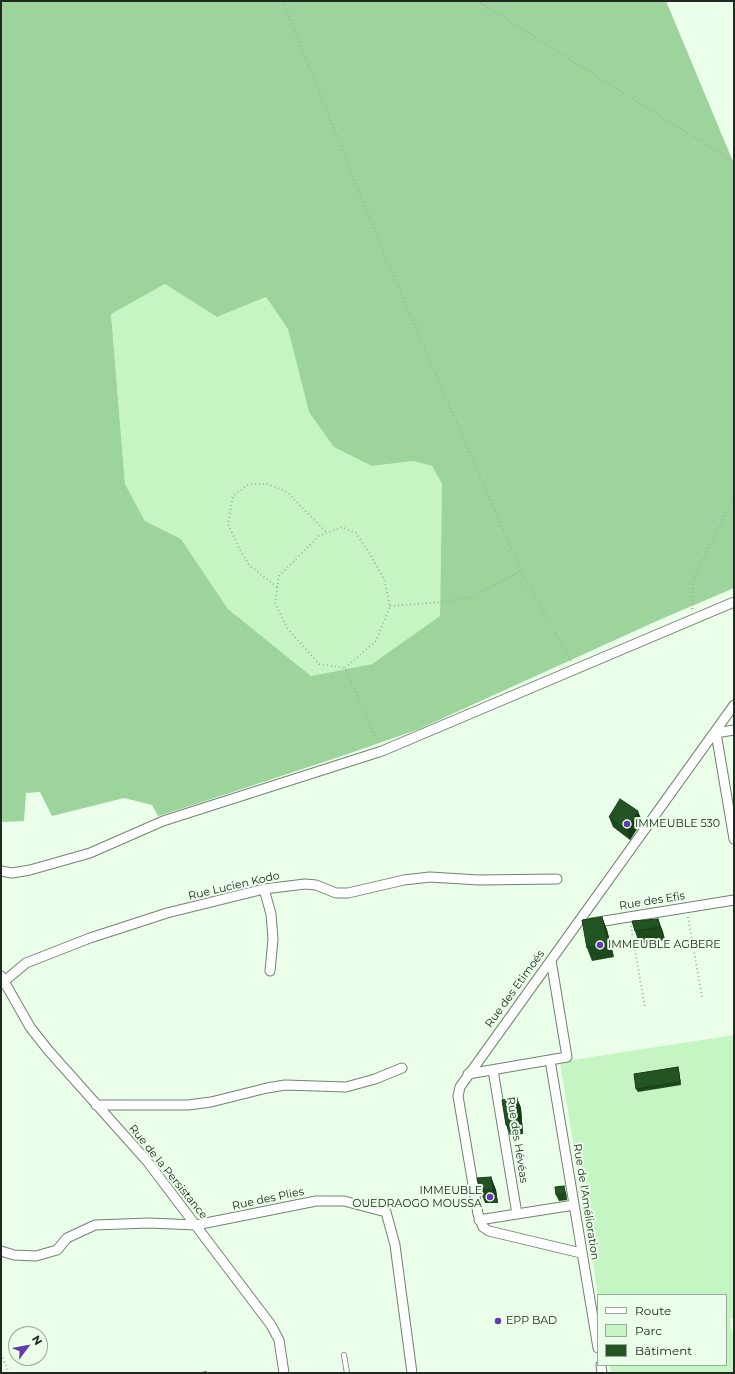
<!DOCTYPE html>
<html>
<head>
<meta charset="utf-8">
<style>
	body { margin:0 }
	#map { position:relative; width:735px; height:1374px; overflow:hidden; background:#eafee9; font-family:Montserrat,sans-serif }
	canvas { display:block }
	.frame { position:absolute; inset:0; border:2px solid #212821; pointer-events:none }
	.legend { position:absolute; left:597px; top:1294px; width:130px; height:72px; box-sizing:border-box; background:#eafee9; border:1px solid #9aa899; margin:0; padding:5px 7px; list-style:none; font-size:12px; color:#212821 }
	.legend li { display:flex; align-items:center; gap:8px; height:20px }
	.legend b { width:20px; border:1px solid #9aa899 }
	.north { position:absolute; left:8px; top:1326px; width:40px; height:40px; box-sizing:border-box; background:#eafee9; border:1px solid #9aa899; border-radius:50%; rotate:58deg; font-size:11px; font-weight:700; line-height:16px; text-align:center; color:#212821 }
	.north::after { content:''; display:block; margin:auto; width:14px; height:18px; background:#623ab2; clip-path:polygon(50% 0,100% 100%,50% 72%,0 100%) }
</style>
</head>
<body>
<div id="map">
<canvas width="735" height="1374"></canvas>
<div class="frame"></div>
<ul class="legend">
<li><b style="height:5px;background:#fff"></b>Route</li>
<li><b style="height:11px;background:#c5f5c2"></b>Parc</li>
<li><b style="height:11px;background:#235522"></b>Bâtiment</li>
</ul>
<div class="north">N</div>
</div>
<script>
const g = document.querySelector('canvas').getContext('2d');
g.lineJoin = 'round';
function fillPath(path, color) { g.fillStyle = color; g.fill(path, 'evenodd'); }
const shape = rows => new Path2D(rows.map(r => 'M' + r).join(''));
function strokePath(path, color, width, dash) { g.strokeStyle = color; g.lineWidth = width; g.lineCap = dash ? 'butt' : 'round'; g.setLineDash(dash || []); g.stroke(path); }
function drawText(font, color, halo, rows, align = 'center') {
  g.font = font + ' Montserrat,sans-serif'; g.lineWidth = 4; g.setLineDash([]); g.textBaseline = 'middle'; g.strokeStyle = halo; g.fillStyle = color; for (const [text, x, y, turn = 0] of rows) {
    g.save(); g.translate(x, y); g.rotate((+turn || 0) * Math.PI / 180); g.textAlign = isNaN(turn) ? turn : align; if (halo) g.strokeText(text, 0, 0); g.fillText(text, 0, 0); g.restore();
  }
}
fillPath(shape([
	[165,284,217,317,266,297,288,328,309,412,372,466,413,461,432,466,442,484,440,616,372,664,311,676,228,609,181,539,145,521,125,484,111,314],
	[734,1035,734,1318,730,1319,734,1342,734,1373,611,1373,609,1365,726,1365,726,1295,598,1295,560,1062]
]), '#c5f5c2');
fillPath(shape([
	[1,1,666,1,734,164,734,588,659,620,419,729,339,757,184,808,158,816,152,805,124,798,52,816,40,792,26,793,24,821,3,822,1,817],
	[165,284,217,317,266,297,288,329,309,412,334,447,372,466,413,461,432,466,442,484,440,616,372,664,311,676,228,609,181,539,145,521,125,484,111,314]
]), '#9dd49b');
const lane = shape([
	[344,1355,347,1373]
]);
const street = shape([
	[734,730,716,733,734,839],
	[1,871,12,873,30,870,90,853,163,821,382,751,734,602],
	[264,889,271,914,273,939,270,971],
	[592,923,734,900],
	[1,976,30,1027,48,1050,147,1161,271,1325,279,1340,284,1373],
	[1,984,26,963,90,938,167,913,264,889,305,884,316,885,336,893,348,893,404,880,430,877,479,880,557,879],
	[550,1060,598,1348],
	[493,1070,517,1214],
	[468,1074,567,1057,551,960],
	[96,1105,188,1105,211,1102,267,1088,285,1085,346,1087,375,1079,402,1068],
	[479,1220,574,1205],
	[1,1251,14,1255,36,1256,57,1250,67,1238,95,1225,149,1223,196,1225,316,1201,344,1201,386,1212,395,1245,412,1373],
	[581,1253,489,1231,483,1227,478,1214,458,1096,460,1087,734,705],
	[601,1365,602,1373]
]);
strokePath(lane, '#728371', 6);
strokePath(street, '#728371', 11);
strokePath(shape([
	[283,1,384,254,521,571,571,661],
	[477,1,734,162],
	[277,587,249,565,239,548,228,524,233,496,249,484,268,484,287,492,327,533],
	[390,606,443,602,474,596,521,571],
	[692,609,693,580,734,497],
	[345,668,376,641,390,606,384,579,370,554,356,533,342,527,319,536,279,576,275,603,287,628,319,664,345,668,378,743],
	[688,917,702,997],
	[631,926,645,1008],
	[1,1354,9,1373],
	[1,1365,5,1363]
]), '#a2b2a2', 2, [1, 3]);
strokePath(lane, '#fff', 4.5);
strokePath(street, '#fff', 9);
fillPath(shape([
	[609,817,642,821,630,840,613,827],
	[602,917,607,930,614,957,592,961,587,948],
	[658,919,663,932,665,940,639,944,635,931],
	[679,1071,681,1085,638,1092,636,1089],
	[517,1098,521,1108,523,1134,510,1135,506,1125],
	[491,1177,496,1190,498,1203,485,1203,480,1190],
	[566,1193,567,1200,559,1201,556,1195]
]), '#1e491d');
fillPath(shape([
	[638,811,642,821,630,840,627,830],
	[602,917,607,930,614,957,609,944],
	[658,919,663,932,665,940,660,927],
	[678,1067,679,1071,681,1085,680,1082],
	[517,1098,521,1108,523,1134,519,1125],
	[491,1177,496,1190,498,1203,493,1190],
	[564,1186,566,1193,567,1200,565,1193]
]), '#183c18');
const building = shape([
	[620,799,638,811,627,830,609,817,620,799],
	[602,917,609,944,587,948,582,920,602,917],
	[658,919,660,927,635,931,632,921,658,919],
	[678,1067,680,1082,636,1089,634,1074,678,1067],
	[517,1098,519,1125,506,1125,502,1100,517,1098],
	[491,1177,493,1190,480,1190,477,1178,491,1177],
	[564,1186,565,1193,556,1195,555,1187,564,1186],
	[206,1372,206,1373,196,1373,206,1372]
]);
fillPath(building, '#235522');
strokePath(building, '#183c18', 1);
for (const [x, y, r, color] of [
	[627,824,4,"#623ab2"],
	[600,945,4,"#623ab2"],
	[490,1197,4,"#623ab2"],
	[498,1321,4,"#623ab2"]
]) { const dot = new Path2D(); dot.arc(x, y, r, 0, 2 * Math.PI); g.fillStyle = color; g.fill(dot); strokePath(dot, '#eafee9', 1.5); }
drawText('11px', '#212821', '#eafee9', [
	["IMMEUBLE 530",635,824],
	["IMMEUBLE AGBERE",608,945],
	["IMMEUBLE",482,1191,"right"],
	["OUEDRAOGO MOUSSA",482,1204,"right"],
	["EPP BAD",506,1321]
], 'left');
drawText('11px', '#212821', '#eafee9', [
	["Rue Lucien Kodo",234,886,-13],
	["Rue des Efis",652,901,-9],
	["Rue des Etimoés",515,989,-54],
	["Rue des Hévéas",517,1140,81],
	["Rue de la Persistance",168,1172,51],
	["Rue des Plies",268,1199,-12],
	["Rue de l'Amélioration",586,1202,81]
]);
</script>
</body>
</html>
